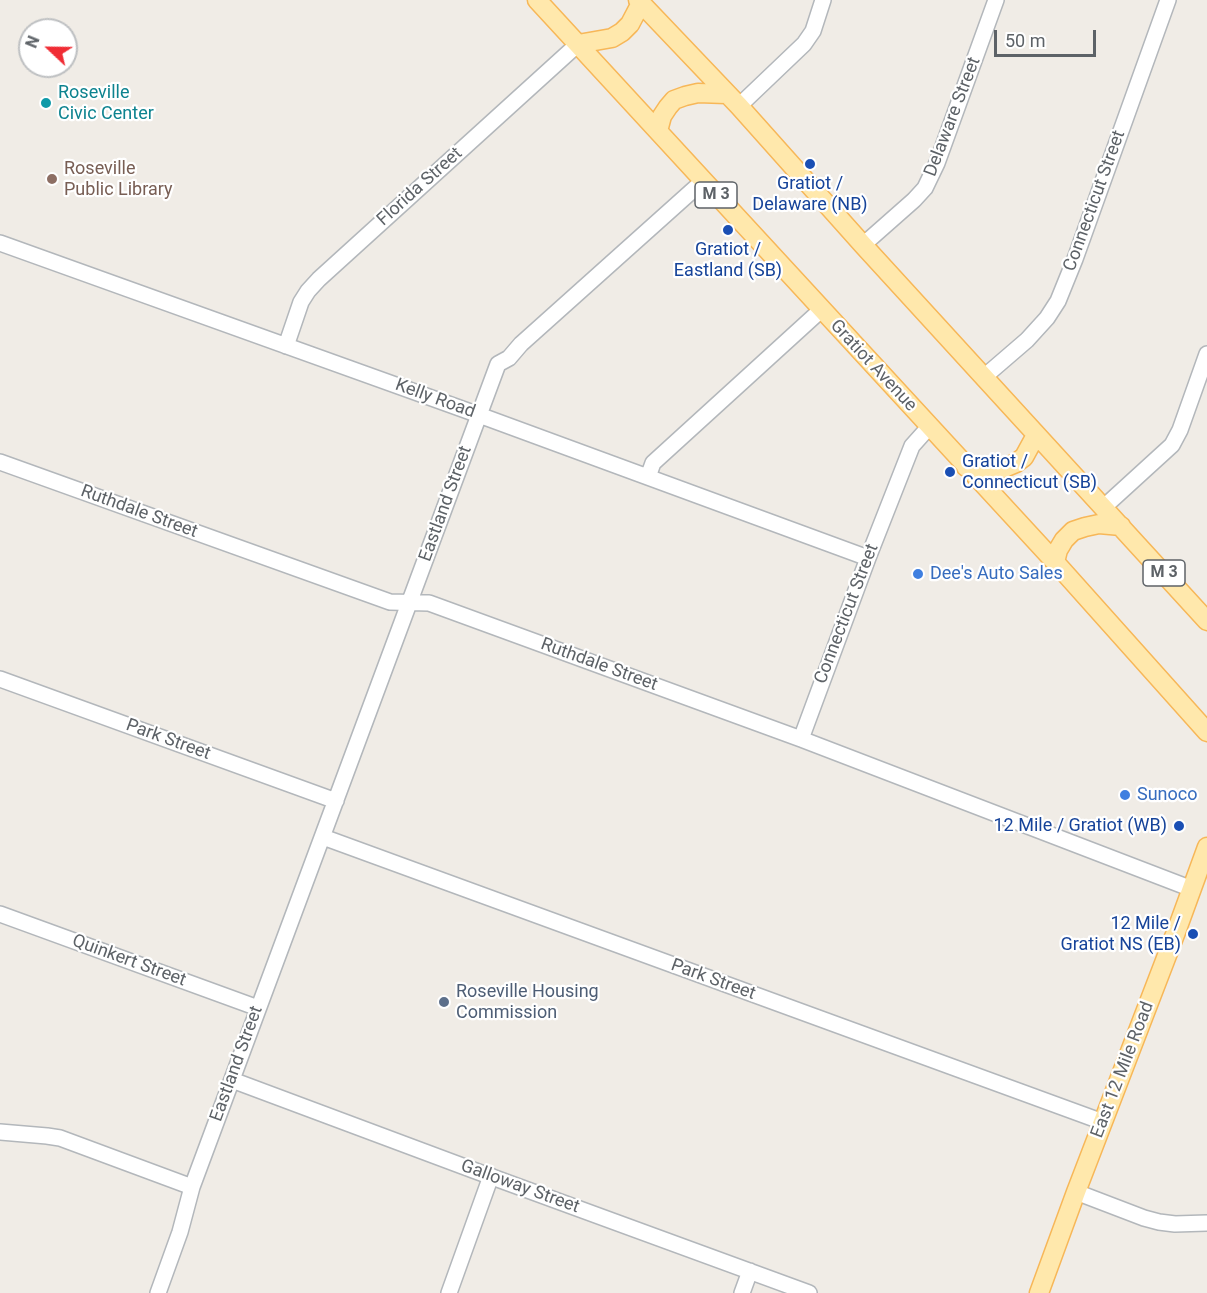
<!DOCTYPE html>
<html>
<head>
<meta charset="utf-8">
<style>
	body { margin:0 }
	#map { position:relative; width:1207px; height:1293px; overflow:hidden; background:#f0ece6; font-family:Roboto,sans-serif }
	canvas { display:block }
	.north { position:absolute; left:18px; top:18px; width:60px; height:60px; box-sizing:border-box; background:#fff; border:2px solid #bec0c2; border-radius:50%; rotate:292deg; font-size:16px; font-weight:700; line-height:24px; text-align:center; color:#5d6267 }
	.north::after { content:''; display:block; margin:auto; width:21px; height:27px; background:#f02c34; clip-path:polygon(50% 0,100% 100%,50% 72%,0 100%) }
	.scale { position:absolute; left:994px; top:30px; width:102px; height:27px; box-sizing:border-box; border:3px solid #5d6267; border-top:0; padding-left:8px; font-size:18px; line-height:21px; white-space:nowrap; color:#5d6267; -webkit-text-stroke:4px #fff; paint-order:stroke }
</style>
</head>
<body>
<div id="map">
<canvas width="1207" height="1293"></canvas>
<div class="north">N</div>
<div class="scale">50 m</div>
</div>
<script>
const g = document.querySelector('canvas').getContext('2d');
g.lineJoin = 'round';
const shape = rows => new Path2D(rows.map(r => 'M' + r).join(''));
function strokePath(path, color, width, dash) { g.strokeStyle = color; g.lineWidth = width; g.lineCap = dash ? 'butt' : 'round'; g.setLineDash(dash || []); g.stroke(path); }
function drawText(font, color, halo, rows, align = 'center') {
  g.font = font + ' Roboto,sans-serif'; g.lineWidth = 4.5; g.setLineDash([]); g.textBaseline = 'middle'; g.strokeStyle = halo; g.fillStyle = color; for (const [text, x, y, turn = 0] of rows) {
    g.save(); g.translate(x, y); g.rotate((+turn || 0) * Math.PI / 180); g.textAlign = isNaN(turn) ? turn : align; if (halo) g.strokeText(text, 0, 0); g.fillText(text, 0, 0); g.restore();
  }
}
const minor = shape([
	[739,106,804,44,813,31,823,0],
	[0,243,479,415,868,558],
	[863,245,914,200,925,188,937,163,996,0],
	[286,346,301,302,308,291,319,279,578,44],
	[984,377,1027,340,1047,318,1058,301,1075,259,1168,0],
	[0,462,390,602,429,603,801,739,1192,889],
	[648,477,653,463,821,310],
	[1104,507,1172,445,1180,430,1207,354],
	[0,679,336,801],
	[801,739,868,558,912,446,929,427],
	[323,837,1103,1122],
	[0,914,258,1008],
	[232,1080,473,1170,809,1293],
	[0,1132,47,1136,60,1138,192,1187],
	[1076,1192,1144,1218,1159,1222,1175,1224,1207,1223],
	[158,1293,180,1232,192,1187,498,364,509,358,521,344,703,181],
	[449,1293,491,1176],
	[742,1293,750,1271]
]);
const major = shape([
	[537,0,1055,562,1207,732],
	[638,0,739,106,863,245,1207,621],
	[578,44,612,38,622,32,630,24,641,3],
	[658,131,662,116,668,107,674,100,685,96,698,93,726,94],
	[966,467,989,469,1004,468,1016,463,1024,457,1036,435],
	[1055,562,1058,550,1064,540,1073,531,1085,527,1099,524,1121,526],
	[1039,1293,1076,1192,1176,932,1207,847]
]);
strokePath(minor, '#b3b7bb', 18);
strokePath(major, '#f7b758', 21);
strokePath(minor, '#fff', 15);
strokePath(major, '#ffe8ac', 18);
for (const [x, y, r, color] of [
	[46,103,6,"#0f9aa8"],
	[810,164,6,"#1a4fb4"],
	[52,179,6,"#8d6e63"],
	[728,230,6,"#1a4fb4"],
	[950,472,6,"#1a4fb4"],
	[918,574,6,"#3f7fe0"],
	[1125,795,6,"#3f7fe0"],
	[1179,826,6,"#1a4fb4"],
	[1193,934,6,"#1a4fb4"],
	[444,1002,6,"#5c6f8a"]
]) { const dot = new Path2D(); dot.arc(x, y, r, 0, 2 * Math.PI); g.fillStyle = color; g.fill(dot); strokePath(dot, '#fff', 2); }
for (const [x, y, w] of [
	[716,195,42],
	[1164,573,42]
]) { const box = new Path2D(); box.roundRect(x - w / 2, y - 13, w, 26, 4.5); g.fillStyle = '#fff'; g.fill(box); strokePath(box, '#5d6267', 1.5); }
drawText('bold 16px', '#5d6267', null, [
	["M 3",716,195],
	["M 3",1164,573]
]);
drawText('18px', '#0d838f', '#fff', [
	["Roseville",58,93],
	["Civic Center",58,114]
], 'left');
drawText('18px', '#5d6267', '#fff', [
	["Delaware Street",953,117,-69],
	["Florida Street",420,187,-42],
	["Connecticut Street",1095,201,-70],
	["Gratiot Avenue",873,366,47],
	["Kelly Road",435,399,20],
	["Eastland Street",446,504,-70],
	["Ruthdale Street",139,512,20],
	["Connecticut Street",847,614,-69],
	["Ruthdale Street",599,665,20],
	["Park Street",168,740,20],
	["Quinkert Street",129,961,20],
	["Park Street",713,980,20],
	["Eastland Street",237,1064,-70],
	["East 12 Mile Road",1123,1070,-69],
	["Galloway Street",520,1187,20]
]);
drawText('18px', '#785e54', '#fff', [
	["Roseville",64,169],
	["Public Library",64,190]
], 'left');
drawText('18px', '#164399', '#fff', [
	["Gratiot /",810,184],
	["Delaware (NB)",810,205],
	["Gratiot /",728,250],
	["Eastland (SB)",728,271],
	["Gratiot /",962,462,"left"],
	["Connecticut (SB)",962,483,"left"],
	["12 Mile / Gratiot (WB)",1167,826,"right"],
	["12 Mile /",1181,924,"right"],
	["Gratiot NS (EB)",1181,945,"right"]
]);
drawText('18px', '#366cbe', '#fff', [
	["Dee's Auto Sales",930,574],
	["Sunoco",1137,795]
], 'left');
drawText('18px', '#4e5e75', '#fff', [
	["Roseville Housing",456,992],
	["Commission",456,1013]
], 'left');
</script>
</body>
</html>
